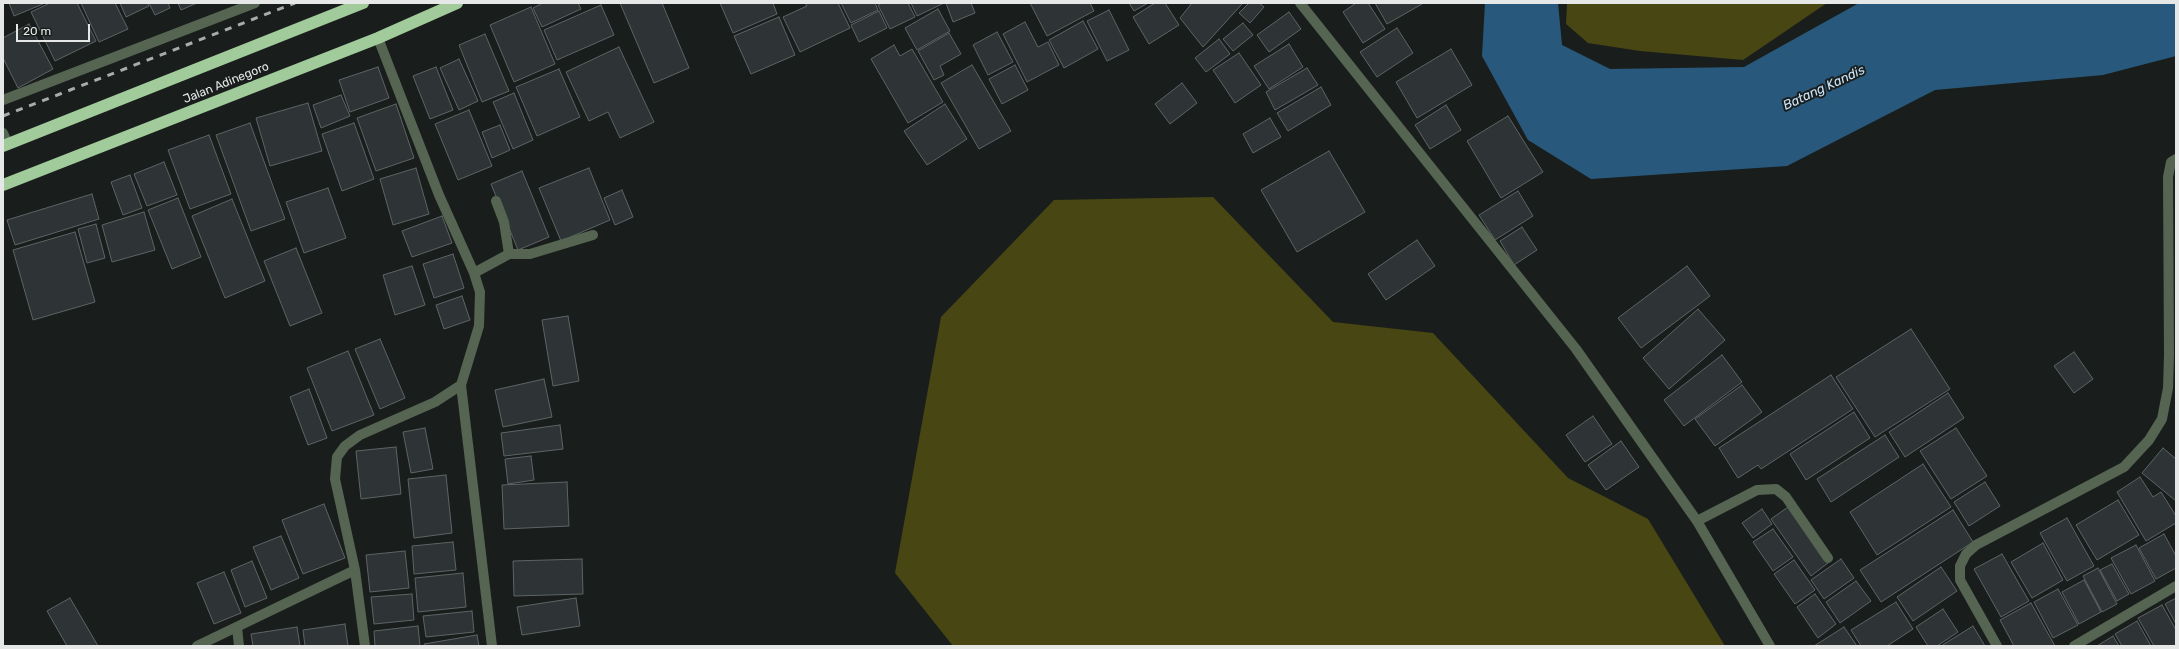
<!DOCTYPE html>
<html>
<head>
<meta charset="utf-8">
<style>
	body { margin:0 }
	#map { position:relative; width:2179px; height:649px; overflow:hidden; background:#191e1c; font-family:Rubik,sans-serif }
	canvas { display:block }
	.frame { position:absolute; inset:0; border:4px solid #e5e8e7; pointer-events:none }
	.scale { position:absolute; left:16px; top:24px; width:74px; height:18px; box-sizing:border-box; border:2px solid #e5e8e7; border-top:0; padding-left:5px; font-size:12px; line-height:14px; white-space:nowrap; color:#e5e8e7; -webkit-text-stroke:3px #191e1c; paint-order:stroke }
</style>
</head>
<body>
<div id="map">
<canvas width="2179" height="649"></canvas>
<div class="frame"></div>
<div class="scale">20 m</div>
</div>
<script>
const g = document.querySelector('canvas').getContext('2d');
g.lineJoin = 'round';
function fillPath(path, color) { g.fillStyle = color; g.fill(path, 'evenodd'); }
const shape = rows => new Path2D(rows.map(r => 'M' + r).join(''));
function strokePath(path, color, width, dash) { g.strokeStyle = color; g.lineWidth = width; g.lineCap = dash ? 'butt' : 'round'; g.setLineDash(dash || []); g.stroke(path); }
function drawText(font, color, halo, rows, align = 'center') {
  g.font = font + ' Rubik,sans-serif'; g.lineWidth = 4; g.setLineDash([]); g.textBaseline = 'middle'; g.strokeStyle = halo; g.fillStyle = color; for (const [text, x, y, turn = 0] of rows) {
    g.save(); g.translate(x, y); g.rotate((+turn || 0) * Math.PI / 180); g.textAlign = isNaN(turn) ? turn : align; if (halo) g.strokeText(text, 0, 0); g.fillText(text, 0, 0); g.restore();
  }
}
fillPath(shape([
	[1567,3,1827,3,1743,60,1640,51,1588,43,1566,24],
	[1213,197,1333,322,1433,333,1568,478,1648,519,1725,646,953,646,895,573,941,317,1054,200]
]), '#484613');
fillPath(shape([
	[1485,3,1558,3,1562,45,1610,69,1744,67,1859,3,2176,3,2176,56,2103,75,1935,90,1787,166,1591,179,1528,140,1482,56]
]), '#28597c');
const building = shape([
	[9,3,43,3,43,4,14,16,9,3],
	[50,3,77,3,96,41,55,61,31,12,50,3],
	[81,3,115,3,128,29,99,42,81,3],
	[120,3,147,3,149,6,126,17,120,3],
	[149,3,168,3,170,8,155,15,149,3],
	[178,3,197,3,181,10,178,3],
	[543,3,578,3,581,9,542,27,533,8,543,3],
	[620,3,662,3,689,68,654,83,620,3],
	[720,3,773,3,777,14,733,33,720,3],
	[805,3,838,3,850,28,800,52,783,17,807,6,805,3],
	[841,3,875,3,878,10,851,23,841,3],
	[882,3,908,3,915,17,890,29,878,5,882,3],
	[911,3,944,3,917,16,911,3],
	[946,3,971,3,975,13,953,22,946,3],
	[1030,3,1090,3,1094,11,1047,36,1030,3],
	[1129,3,1148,3,1134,11,1129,3],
	[1155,3,1165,3,1179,25,1149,44,1133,17,1155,3],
	[1192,3,1243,3,1203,47,1180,18,1192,3],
	[1249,3,1259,3,1264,7,1250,23,1239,13,1249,3],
	[1356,3,1368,3,1385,29,1363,43,1343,12,1356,3],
	[1375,3,1421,3,1422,4,1387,24,1375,3],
	[601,5,614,35,557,60,544,30,601,5],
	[531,7,555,64,514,82,490,25,531,7],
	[938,9,950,31,917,50,905,28,938,9],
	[1109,10,1129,50,1107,61,1087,21,1109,10],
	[879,11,887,28,859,42,851,25,879,11],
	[1289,12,1301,29,1269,52,1257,35,1289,12],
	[779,17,795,55,751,74,734,36,779,17],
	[1083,21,1098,49,1064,68,1049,40,1083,21],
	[1025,22,1038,47,1048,42,1059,65,1027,82,1003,34,1025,22],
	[1243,23,1253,35,1233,51,1223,39,1243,23],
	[29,24,53,69,18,88,3,58,3,38,29,24],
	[1397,28,1413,53,1377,77,1360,52,1397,28],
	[997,32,1013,62,988,75,973,45,997,32],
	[949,33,961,54,940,66,944,75,934,80,918,51,949,33],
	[485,34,509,91,482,102,459,45,485,34],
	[1219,39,1230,54,1206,72,1195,58,1219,39],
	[1289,44,1303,67,1269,89,1254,66,1289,44],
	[894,45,900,56,912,49,943,102,908,123,871,59,894,45],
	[619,47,654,122,620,138,608,112,589,121,566,72,619,47],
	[1451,49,1472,85,1417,118,1396,82,1451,49],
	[1239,53,1261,85,1235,103,1213,70,1239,53],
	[459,59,478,101,459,110,440,68,459,59],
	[972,65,1011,131,979,149,941,83,972,65],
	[1015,65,1028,90,1002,104,989,79,1015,65],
	[378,67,389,98,350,112,339,80,378,67],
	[436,67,453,110,430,119,413,76,436,67],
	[1307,68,1318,85,1275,110,1266,92,1307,68],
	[559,69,580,117,537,136,516,87,559,69],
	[1182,83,1197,103,1170,124,1155,104,1182,83],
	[1321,87,1331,105,1288,131,1277,113,1321,87],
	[514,93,533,140,513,149,493,102,514,93],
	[341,95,350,116,321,128,313,105,341,95],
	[308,103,322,151,270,166,256,118,308,103],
	[396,104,414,158,376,171,357,118,396,104],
	[945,104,967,139,927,165,904,131,945,104],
	[1446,105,1461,130,1430,149,1415,125,1446,105],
	[469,110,492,166,458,180,435,124,469,110],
	[1508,116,1543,172,1501,198,1467,141,1508,116],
	[1270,118,1281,137,1253,153,1243,134,1270,118],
	[250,123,285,219,251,231,216,135,250,123],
	[354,123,374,179,342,191,322,134,354,123],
	[500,125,510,150,492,158,482,132,500,125],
	[209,135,231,194,190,209,168,150,209,135],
	[1329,151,1365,212,1297,252,1261,190,1329,151],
	[164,162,177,195,147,206,134,174,164,162],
	[416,168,429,214,393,225,380,179,416,168],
	[589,168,610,220,561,241,539,188,589,168],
	[522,171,549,237,518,250,491,184,522,171],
	[130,175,142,208,123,215,111,182,130,175],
	[328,188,346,238,304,253,286,202,328,188],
	[622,190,633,217,615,225,604,198,622,190],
	[1518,191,1533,216,1495,240,1479,215,1518,191],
	[92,194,99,219,15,245,7,220,92,194],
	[178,198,201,257,172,269,148,210,178,198],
	[232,199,265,281,225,298,192,216,232,199],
	[144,212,155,250,112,262,102,225,144,212],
	[442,216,452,243,412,257,402,231,442,216],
	[96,224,105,258,87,263,78,229,96,224],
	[1522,227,1537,250,1514,265,1500,241,1522,227],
	[75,232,95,302,33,320,13,250,75,232],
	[1417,240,1435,266,1386,300,1368,274,1417,240],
	[296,248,322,313,290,326,264,261,296,248],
	[453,254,464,288,434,298,423,264,453,254],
	[412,266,425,305,395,315,383,275,412,266],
	[1687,266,1710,296,1641,348,1618,318,1687,266],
	[462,296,470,320,444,329,436,305,462,296],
	[1698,309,1725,340,1669,389,1643,358,1698,309],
	[568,316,579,381,553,386,542,320,568,316],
	[1911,329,1950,389,1875,437,1836,377,1911,329],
	[380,339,405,398,380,409,355,349,380,339],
	[348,351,374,415,332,431,307,368,348,351],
	[2074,352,2093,379,2074,393,2054,366,2074,352],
	[1722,355,1742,382,1684,426,1664,400,1722,355],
	[1831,375,1853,409,1761,469,1758,465,1738,478,1719,448,1831,375],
	[544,379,552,417,503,427,495,390,544,379],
	[1742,385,1762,412,1715,446,1695,419,1742,385],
	[309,389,327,438,308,445,290,397,309,389],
	[1948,393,1964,418,1905,457,1889,432,1948,393],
	[1854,412,1870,438,1806,480,1790,454,1854,412],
	[1593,416,1612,444,1585,462,1566,435,1593,416],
	[560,425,563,449,504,456,501,433,560,425],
	[425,428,433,469,411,473,403,432,425,428],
	[1956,428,1987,476,1951,499,1920,451,1956,428],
	[1885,435,1899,457,1831,502,1817,479,1885,435],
	[1621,441,1639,467,1606,490,1588,465,1621,441],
	[396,447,401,494,361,499,356,451,396,447],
	[2163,448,2176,459,2176,501,2142,473,2163,448],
	[531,456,534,480,508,484,505,459,531,456],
	[1923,464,1951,507,1877,555,1850,512,1923,464],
	[446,475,452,533,414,538,408,479,446,475],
	[2140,477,2153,497,2161,492,2176,516,2176,523,2146,541,2117,492,2140,477],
	[567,482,569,526,504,529,502,485,567,482],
	[1985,482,2000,506,1969,526,1954,502,1985,482],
	[2118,500,2139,535,2097,560,2076,525,2118,500],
	[324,504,345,558,303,574,282,520,324,504],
	[1788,507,1828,563,1811,576,1771,519,1788,507],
	[1762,509,1772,524,1753,538,1742,523,1762,509],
	[1953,510,1973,542,1881,602,1860,570,1953,510],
	[2067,518,2094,566,2067,581,2040,533,2067,518],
	[1773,529,1793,557,1773,571,1753,542,1773,529],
	[2164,534,2176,556,2176,568,2156,579,2139,548,2164,534],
	[281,536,299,578,271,590,253,547,281,536],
	[453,542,456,570,414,574,412,546,453,542],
	[2043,543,2063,580,2032,598,2011,562,2043,543],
	[2136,545,2155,581,2131,594,2111,558,2136,545],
	[405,551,409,588,370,592,366,555,405,551],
	[2002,554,2029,601,2001,617,1974,569,2002,554],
	[582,559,583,594,514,596,513,561,582,559],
	[1841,559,1854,578,1824,599,1811,580,1841,559],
	[1794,560,1815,590,1795,604,1774,574,1794,560],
	[252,561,267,598,245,607,231,570,252,561],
	[2112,564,2129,594,2117,601,2100,570,2112,564],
	[1941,567,1957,591,1913,621,1897,597,1941,567],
	[2098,568,2117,604,2102,612,2083,576,2098,568],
	[224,572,241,613,214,624,197,583,224,572],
	[463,573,466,607,418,612,415,578,463,573],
	[2084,580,2101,612,2079,624,2062,592,2084,580],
	[1856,581,1871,601,1840,623,1826,602,1856,581],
	[2058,589,2078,625,2053,638,2034,602,2058,589],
	[412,594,414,620,374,624,371,597,412,594],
	[1815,594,1836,624,1818,638,1797,607,1815,594],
	[70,598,98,646,67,646,47,611,70,598],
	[576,598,580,626,522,635,517,607,576,598],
	[2176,598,2176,624,2165,604,2176,598],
	[1896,602,1913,629,1887,646,1861,646,1851,630,1896,602],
	[2031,603,2055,646,2014,646,2000,620,2031,603],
	[2162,605,2176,630,2176,646,2154,646,2138,618,2162,605],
	[1943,609,1958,632,1937,646,1928,646,1916,627,1943,609],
	[472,611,474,632,426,637,423,616,472,611],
	[2137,621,2151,646,2122,646,2115,634,2137,621],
	[345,624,348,646,305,646,303,630,345,624],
	[418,626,420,646,375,646,374,631,418,626],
	[1973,626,1985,646,1941,646,1973,626],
	[297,627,300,646,253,646,251,634,297,627],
	[1844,627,1857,646,1814,646,1844,627],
	[477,635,479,646,425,646,424,644,477,635],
	[2113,636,2119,646,2097,646,2113,636]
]);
fillPath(building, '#2e3435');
strokePath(building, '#5e6465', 1);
strokePath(shape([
	[1300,3,1576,349,1697,521,1770,646],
	[3,100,255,3],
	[3,133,8,144],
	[509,254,530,254,593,235],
	[474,273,509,254,504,222,496,201],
	[461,385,492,646],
	[1697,521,1757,490,1776,489,1786,497,1828,558],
	[237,627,239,646],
	[197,646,355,570],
	[365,646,355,570,335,479,337,457,345,446,360,435,435,402,461,385,479,326,480,292,474,273,439,195,378,38],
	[1997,646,1960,580,1960,566,1966,554,1976,545,2124,467,2149,440,2162,419,2168,388,2169,355,2168,177,2171,162,2176,159],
	[2074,646,2176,586]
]), '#556552', 10);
strokePath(shape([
	[3,146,363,3],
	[3,185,378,38,457,3]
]), '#a2cb9c', 12);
strokePath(shape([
	[3,116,295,3]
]), '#a9acab', 3, [7, 7]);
drawText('12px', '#e5e8e7', '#191e1c', [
	["Jalan Adinegoro",226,83,-22]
]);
drawText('italic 13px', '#c9e5fc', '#191e1c', [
	["Batang Kandis",1824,88,-25]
]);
</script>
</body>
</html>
